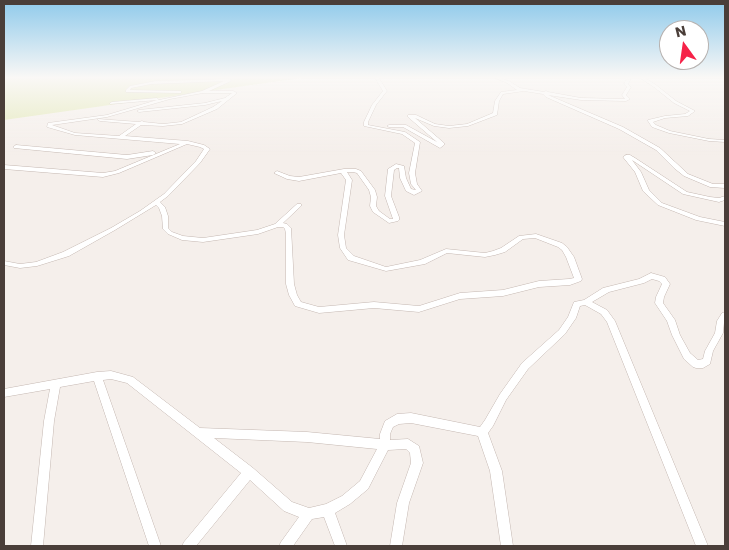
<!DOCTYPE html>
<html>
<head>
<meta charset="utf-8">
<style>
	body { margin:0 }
	#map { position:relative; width:729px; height:550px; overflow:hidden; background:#f5efeb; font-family:Poppins,sans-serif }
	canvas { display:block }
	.frame { position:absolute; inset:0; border:5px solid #4a3e39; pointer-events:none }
	.north { position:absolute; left:659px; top:20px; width:50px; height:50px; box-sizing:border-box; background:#fff; border:1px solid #b7b2b0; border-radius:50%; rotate:346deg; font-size:14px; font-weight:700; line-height:20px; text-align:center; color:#4a3e39 }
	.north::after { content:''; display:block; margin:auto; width:18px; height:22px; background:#f62248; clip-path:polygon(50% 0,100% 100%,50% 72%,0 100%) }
</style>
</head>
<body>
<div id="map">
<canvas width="729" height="550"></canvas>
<div class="frame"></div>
<div class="north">N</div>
</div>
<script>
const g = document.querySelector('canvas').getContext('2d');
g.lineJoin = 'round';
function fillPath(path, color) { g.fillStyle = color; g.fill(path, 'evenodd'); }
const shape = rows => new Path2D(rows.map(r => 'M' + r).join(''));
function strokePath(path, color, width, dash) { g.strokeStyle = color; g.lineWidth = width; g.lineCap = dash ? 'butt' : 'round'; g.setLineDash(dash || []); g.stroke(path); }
fillPath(shape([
	[4,78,301,78,4,120]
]), '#e2e8b6');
const minor = shape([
	[375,78,379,78,387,91,376,105,368,122,368,125,405,132,420,142,415,173,417,184,422,191,414,195,406,191,400,178,399,168,397,168,394,170,391,196,399,217,399,220,398,221,389,223,373,212,370,206,371,197,369,190,357,173,353,172,347,172,352,180,344,235,346,248,354,256,386,267,420,260,446,249,485,253,493,251,501,248,519,236,536,234,562,243,567,247,574,257,582,279,581,281,570,285,539,287,503,296,460,299,419,312,374,308,319,313,295,306,289,295,286,284,286,234,285,229,283,227,278,227,258,234,203,242,182,240,168,234,163,229,162,216,159,208,156,205,115,230,69,256,37,266,20,268,4,265,4,261,20,264,36,262,63,252,111,228,140,211,164,194,196,161,204,149,200,147,187,144,119,173,103,177,4,169,4,165,103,173,115,171,180,144,75,135,47,127,48,123,107,115,157,100,110,104,110,103,112,102,157,98,159,100,202,91,224,81,151,84,131,88,130,90,181,91,181,93,180,93,126,92,126,90,130,86,156,81,230,79,231,81,209,91,233,91,237,93,217,109,182,124,163,126,141,125,125,136,188,141,204,145,210,149,200,163,168,196,160,202,165,207,168,216,168,228,172,232,183,236,203,238,257,230,275,224,297,204,301,204,301,206,283,223,287,224,291,228,294,284,297,295,301,302,319,307,374,302,419,306,460,293,503,290,539,281,569,279,574,278,566,257,562,250,558,247,535,238,523,239,505,252,495,255,485,257,447,253,425,264,386,271,348,260,340,248,338,235,346,180,341,173,299,181,287,179,274,173,277,171,290,176,299,177,344,169,356,169,361,171,375,190,377,197,376,206,379,211,390,219,393,219,385,196,388,169,396,164,404,166,406,178,411,189,416,190,411,184,409,173,415,143,402,134,364,126,364,122,372,105,383,91,375,78],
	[203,93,232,93,225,98,205,103,139,110,137,111,139,112,205,105,222,101,213,107,181,122,163,124,144,122,142,121,139,122,98,119,98,120,100,121,136,124,119,136,75,133,52,125,107,117,170,99,203,93],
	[495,78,501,78,509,81,520,88,544,92,546,91,548,92,581,98,625,99,622,95,627,87,624,84,627,78,631,78,628,84,631,87,626,95,630,99,626,101,581,100,548,95,623,127,660,148,688,174,713,184,725,184,725,188,710,187,684,176,674,168,656,150,619,129,546,97,543,94,524,91,503,94,499,101,497,115,468,126,449,128,434,126,415,118,444,143,444,145,440,148,403,127,389,127,387,126,389,125,406,125,437,142,408,117,408,115,416,115,435,124,449,126,467,124,493,113,495,101,501,92,517,90,507,83,495,78],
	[640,78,645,78,656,85,676,101,695,111,688,116,665,118,653,122,656,125,670,131,709,139,725,140,725,142,709,141,669,133,652,127,648,121,648,120,665,116,685,114,690,111,674,103,654,87,640,78],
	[16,145,127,155,153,151,156,153,153,155,127,159,14,148,13,147,16,145],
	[626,155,630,155,635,158,687,192,710,197,719,198,725,196,725,200,719,202,683,194,632,160,641,172,649,190,662,203,700,217,725,222,725,226,696,220,658,205,643,191,635,172,623,157,626,155],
	[651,273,665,277,670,284,664,297,663,303,675,320,680,335,690,353,698,360,703,359,705,351,715,333,717,321,722,313,725,312,723,333,713,351,710,364,703,368,696,368,693,367,684,359,672,335,667,321,655,303,656,297,662,284,659,281,652,279,644,283,609,292,592,302,607,310,615,321,708,546,696,546,607,322,601,314,585,305,580,306,576,318,565,334,528,369,506,400,493,426,488,433,502,471,513,546,501,546,490,471,478,436,411,423,399,424,393,427,390,434,390,440,408,439,419,446,423,463,409,503,402,546,390,546,397,503,411,463,410,453,406,449,388,450,368,489,350,504,335,513,347,546,335,546,324,517,312,519,293,546,279,546,281,542,299,517,284,511,250,480,196,546,182,546,184,542,241,473,127,383,111,379,103,380,161,546,149,546,94,381,60,387,54,421,43,546,31,546,44,421,50,389,4,397,4,389,97,372,111,371,133,377,200,428,307,432,380,439,380,434,385,421,397,414,411,413,480,427,485,420,500,394,522,363,559,330,568,317,574,302,584,300,603,288,639,279,651,273],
	[214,438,307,442,377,449,360,481,342,496,326,504,309,508,292,502,253,468,214,438]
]);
strokePath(minor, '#c4b7b1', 1);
fillPath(minor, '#fff');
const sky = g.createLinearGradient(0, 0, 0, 155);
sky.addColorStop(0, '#8fcaeb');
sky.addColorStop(0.5, '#faf8f6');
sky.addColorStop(1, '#faf8f600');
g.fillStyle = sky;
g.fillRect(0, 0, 729, 155);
</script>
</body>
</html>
